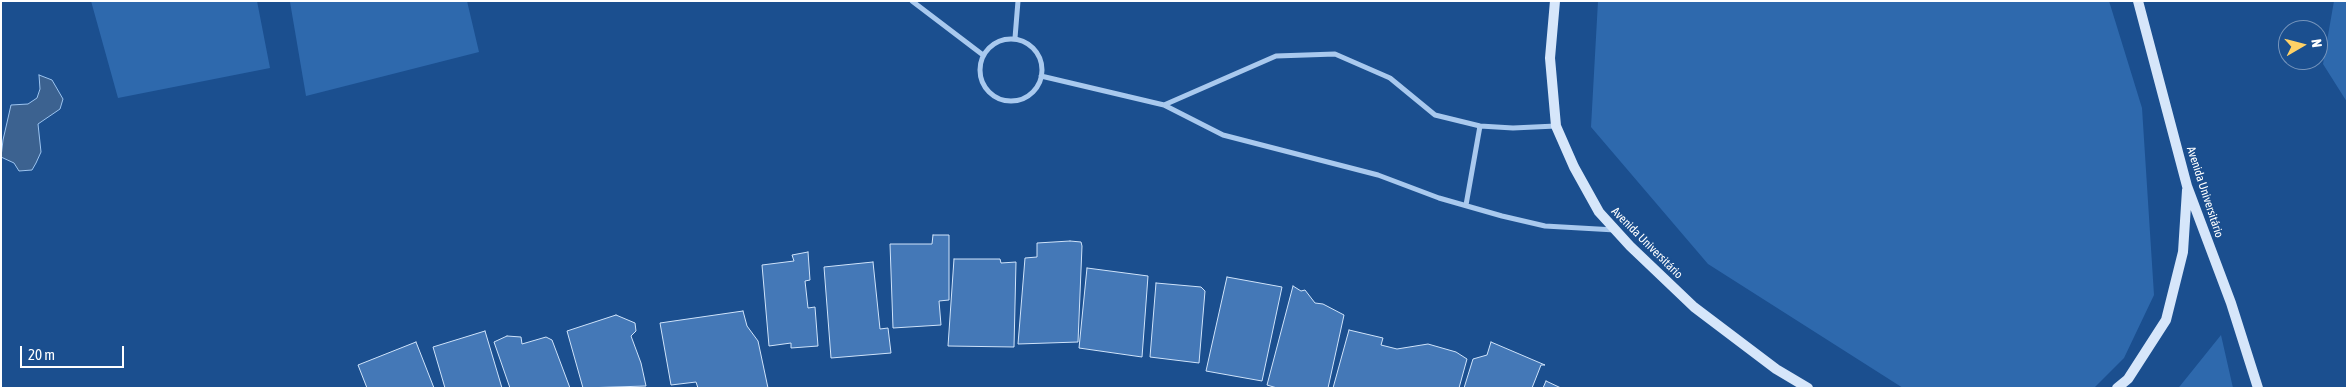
<!DOCTYPE html>
<html>
<head>
<meta charset="utf-8">
<style>
	body { margin:0 }
	#map { position:relative; width:2348px; height:389px; overflow:hidden; background:#1b4f8f; font-family:"Asap Condensed",sans-serif }
	canvas { display:block }
	.frame { position:absolute; inset:0; border:2px solid #fff; pointer-events:none }
	.north { position:absolute; left:2278px; top:20px; width:50px; height:50px; box-sizing:border-box; background:#1b4f8f; border:1px solid #7695bc; border-radius:50%; rotate:82deg; font-size:14px; font-weight:700; line-height:20px; text-align:center; color:#fff }
	.north::after { content:''; display:block; margin:auto; width:18px; height:22px; background:#ffd166; clip-path:polygon(50% 0,100% 100%,50% 72%,0 100%) }
	.scale { position:absolute; left:20px; top:346px; width:104px; height:22px; box-sizing:border-box; border:2px solid #fff; border-top:0; padding-left:6px; font-size:15px; line-height:18px; white-space:nowrap; color:#fff; -webkit-text-stroke:4px #1b4f8f; paint-order:stroke }
</style>
</head>
<body>
<div id="map">
<canvas width="2348" height="389"></canvas>
<div class="frame"></div>
<div class="north">N</div>
<div class="scale">20 m</div>
</div>
<script>
const g = document.querySelector('canvas').getContext('2d');
g.lineJoin = 'round';
function fillPath(path, color) { g.fillStyle = color; g.fill(path, 'evenodd'); }
const shape = rows => new Path2D(rows.map(r => 'M' + r).join(''));
function strokePath(path, color, width, dash) { g.strokeStyle = color; g.lineWidth = width; g.lineCap = dash ? 'butt' : 'round'; g.setLineDash(dash || []); g.stroke(path); }
function drawText(font, color, halo, rows, align = 'center') {
  g.font = font + ' "Asap Condensed",sans-serif'; g.lineWidth = 4; g.setLineDash([]); g.textBaseline = 'middle'; g.strokeStyle = halo; g.fillStyle = color; for (const [text, x, y, turn = 0] of rows) {
    g.save(); g.translate(x, y); g.rotate((+turn || 0) * Math.PI / 180); g.textAlign = isNaN(turn) ? turn : align; if (halo) g.strokeText(text, 0, 0); g.fillText(text, 0, 0); g.restore();
  }
}
fillPath(shape([
	[91,1,257,1,270,68,118,98],
	[294,1,467,1,479,52,306,96,290,2],
	[1598,1,2109,1,2142,108,2154,295,2124,358,2094,388,1903,388,1708,264,1591,127],
	[2334,1,2347,1,2347,102,2323,64],
	[2221,335,2233,388,2178,388,2180,386]
]), '#2e69ad');
const water = shape([
	[39,75,52,80,63,99,60,109,38,124,41,152,36,163,32,170,19,171,14,163,1,157,3,140,11,105,28,104,37,98,40,89,39,75]
]);
fillPath(water, '#3c6290');
strokePath(water, '#9cc4f0', 1);
const building = shape([
	[933,235,949,235,949,300,939,301,941,325,893,328,890,244,932,244,933,235],
	[1070,241,1081,242,1082,246,1078,342,1018,344,1025,258,1037,257,1037,243,1070,241],
	[808,252,810,280,805,281,808,308,815,307,818,346,791,348,791,343,769,346,762,265,794,261,792,255,808,252],
	[954,259,1000,259,1001,263,1016,262,1014,347,948,346,954,259],
	[873,262,880,329,888,328,891,353,831,358,824,267,873,262],
	[1087,268,1148,276,1142,357,1079,348,1087,268],
	[1227,277,1282,287,1262,381,1206,371,1227,277],
	[1156,283,1201,287,1205,291,1199,363,1150,357,1156,283],
	[1293,286,1301,291,1305,290,1315,303,1323,304,1344,315,1328,388,1277,388,1267,385,1293,286],
	[743,311,747,326,758,341,768,388,698,388,696,382,671,385,660,323,743,311],
	[616,315,635,323,636,331,631,336,641,363,646,386,583,388,567,331,616,315],
	[1349,330,1383,338,1381,345,1397,349,1428,344,1456,352,1467,359,1459,388,1333,388,1349,330],
	[485,331,502,388,445,388,433,347,485,331],
	[507,336,521,337,522,344,546,337,552,340,570,388,510,388,494,342,507,336],
	[416,342,434,388,367,388,358,365,416,342],
	[1491,342,1545,365,1541,365,1532,388,1464,388,1473,359,1487,355,1491,342],
	[1546,381,1561,388,1543,388,1546,381]
]);
fillPath(building, '#4478b7');
strokePath(building, '#cfe3fa', 1);
strokePath(shape([
	[912,1,983,55],
	[1015,38,1018,1],
	'980 70a31 31 0 1 1 62 0a31 31 0 1 1-62 0Z',
	[1041,76,1164,105,1223,135,1378,175,1439,198,1502,216,1545,226,1615,230],
	[1164,105,1276,56,1335,54,1390,78,1435,115,1480,126,1513,128,1556,126],
	[1466,205,1480,126]
]), '#a9c9ee', 5);
strokePath(shape([
	[1555,1,1550,58,1556,126,1574,167,1599,212,1630,246,1694,307,1776,369,1808,388],
	[2138,1,2187,186,2231,303,2258,388],
	[2117,388,2128,379,2166,320,2183,252,2187,190]
]), '#d6e6fa', 10);
drawText('12px', '#fff', '#1b4f8f', [
	["Avenida Universitário",2205,192,72],
	["Avenida Universitário",1647,243,45]
]);
</script>
</body>
</html>
